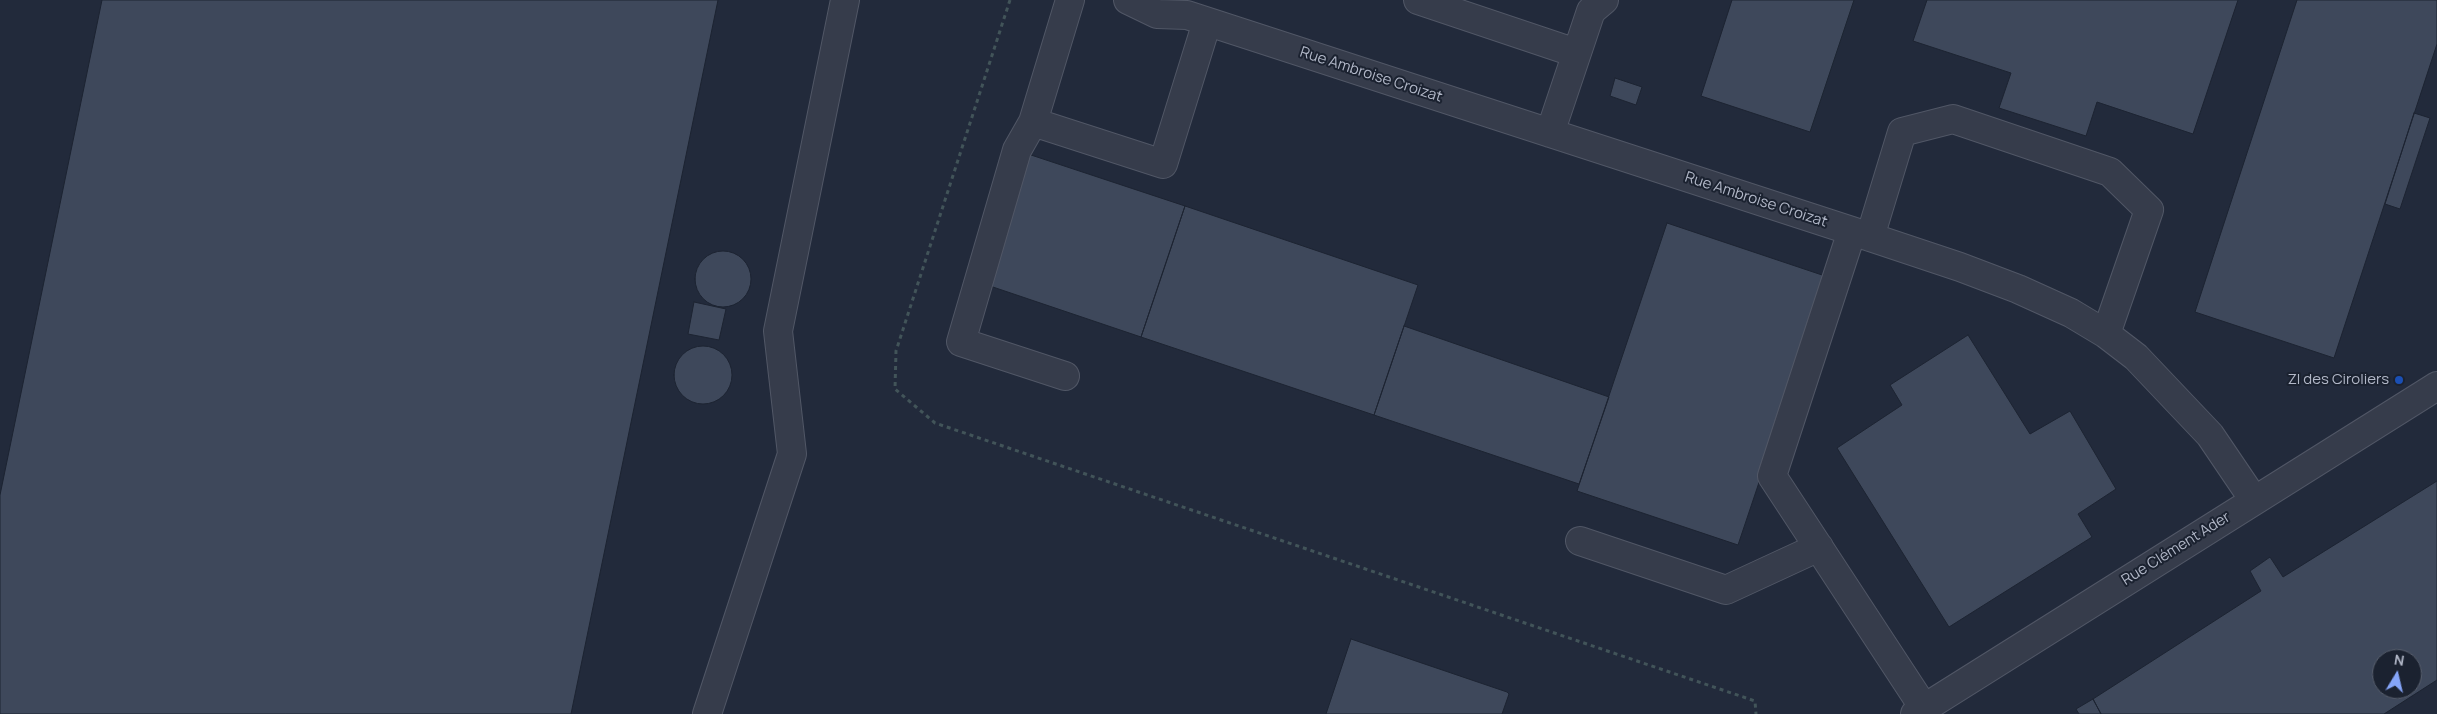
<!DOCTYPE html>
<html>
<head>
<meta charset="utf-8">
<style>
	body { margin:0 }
	#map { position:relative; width:2437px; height:714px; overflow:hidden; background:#222a3b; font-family:Manrope,sans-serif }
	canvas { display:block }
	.north { position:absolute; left:2372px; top:649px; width:50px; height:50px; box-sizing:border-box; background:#1b2230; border:1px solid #575e6c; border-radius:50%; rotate:9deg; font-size:14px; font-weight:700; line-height:20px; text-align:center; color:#b1b7c7 }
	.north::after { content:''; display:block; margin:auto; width:18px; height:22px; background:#85a5f8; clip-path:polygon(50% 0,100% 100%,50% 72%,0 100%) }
</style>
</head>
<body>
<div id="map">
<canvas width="2437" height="714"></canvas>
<div class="north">N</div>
</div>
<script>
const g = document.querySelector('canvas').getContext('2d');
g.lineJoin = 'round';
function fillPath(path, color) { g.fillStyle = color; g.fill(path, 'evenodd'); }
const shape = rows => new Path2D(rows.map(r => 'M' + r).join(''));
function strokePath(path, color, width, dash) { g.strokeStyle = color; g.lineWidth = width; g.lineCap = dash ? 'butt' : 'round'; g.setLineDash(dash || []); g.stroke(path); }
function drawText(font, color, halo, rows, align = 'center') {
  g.font = font + ' Manrope,sans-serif'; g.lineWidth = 4; g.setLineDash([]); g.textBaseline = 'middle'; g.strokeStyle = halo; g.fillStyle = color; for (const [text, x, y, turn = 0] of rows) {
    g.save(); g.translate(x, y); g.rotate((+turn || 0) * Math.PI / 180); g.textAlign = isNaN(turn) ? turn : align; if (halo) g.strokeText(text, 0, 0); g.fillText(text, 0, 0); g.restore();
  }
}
const building = shape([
	[102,0,718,0,571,714,0,714,0,495,102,0],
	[1732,0,1854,0,1810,132,1701,96,1732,0],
	[1927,0,2238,0,2193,134,2097,102,2086,136,1999,108,2011,73,1913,41,1927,0],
	[2297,0,2437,0,2437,44,2334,358,2195,312,2297,0],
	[1615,78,1642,87,1636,105,1610,96,1615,78],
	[2414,113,2430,118,2400,209,2385,204,2414,113],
	[1028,154,1185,206,1141,337,984,284,1028,154],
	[1185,206,1418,285,1374,415,1141,337,1185,206],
	[1667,223,1828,277,1738,545,1577,491,1667,223],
	'695 279a28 28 0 1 1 56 0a28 28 0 1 1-56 0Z',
	[694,302,726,309,719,340,688,334,694,302],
	[1404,326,1609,397,1579,484,1374,415,1404,326],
	[1968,335,2030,434,2070,411,2116,489,2078,514,2092,537,1949,627,1837,448,1902,405,1890,385,1968,335],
	'674 375a29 29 0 1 1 58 0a29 29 0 1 1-58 0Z',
	[2437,481,2437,680,2384,714,2101,714,2093,699,2261,591,2250,571,2270,557,2283,577,2437,481],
	[2382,659,2412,659,2412,689,2382,689,2382,659],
	[1351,639,1507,692,1509,694,1502,714,1326,714,1351,639],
	[2093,699,2101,714,2079,714,2076,709,2093,699]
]);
fillPath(building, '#3e485b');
strokePath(building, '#1d2432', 1);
const minor = shape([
	[1128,0,1157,14,1187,15,1852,231,1960,267,2018,289,2071,313,2106,334,2136,357,2210,435,2254,500],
	[1418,0,1576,53],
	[1033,122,1163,164,1207,22],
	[1550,133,1591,11,1604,0],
	[1852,231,1772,476,1924,708],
	[1870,237,1902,132,1953,119,2110,172,2149,210,2106,334],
	[1065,376,961,342,1017,150,1033,122,1070,0],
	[1580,541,1726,590,1819,547],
	[707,714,792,454,778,331,845,0],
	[1915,714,2437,386]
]);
strokePath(minor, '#515766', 30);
strokePath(shape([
	[1010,0,896,351,895,389,935,423,1755,701,1756,714]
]), '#425459', 3, [4, 4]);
strokePath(minor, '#363c4b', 28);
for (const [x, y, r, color] of [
	[2399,380,5,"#1a4fb4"]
]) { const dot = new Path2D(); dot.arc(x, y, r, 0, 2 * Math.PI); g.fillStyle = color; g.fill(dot); strokePath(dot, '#1b2230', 2); }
drawText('15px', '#b1b7c7', '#1b2230', [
	["Rue Ambroise Croizat",1371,75,18],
	["Rue Ambroise Croizat",1756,200,18],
	["Rue Clément Ader",2176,549,-32]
]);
drawText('15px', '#b1b7c7', '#1b2230', [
	["ZI des Ciroliers",2389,380]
], 'right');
</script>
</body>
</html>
